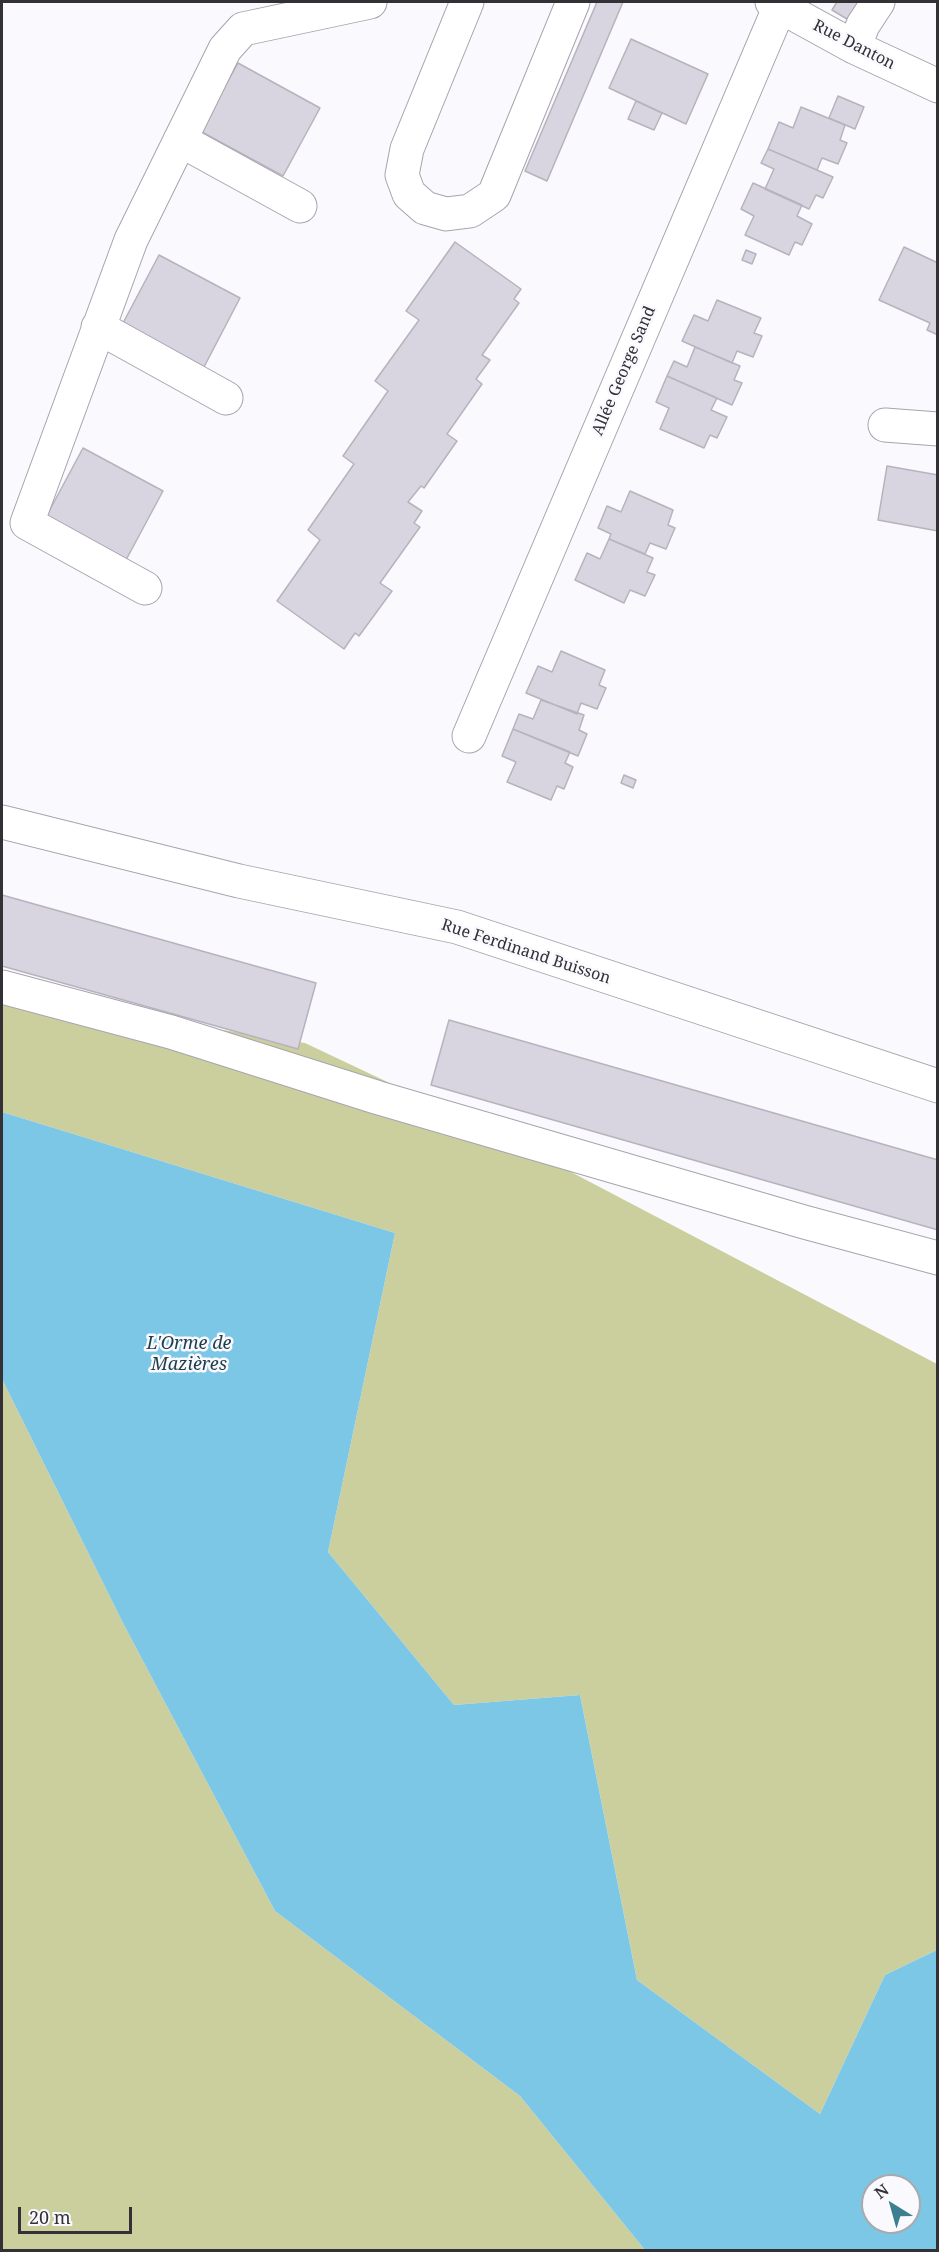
<!DOCTYPE html>
<html>
<head>
<meta charset="utf-8">
<style>
	body { margin:0 }
	#map { position:relative; width:939px; height:2252px; overflow:hidden; background:#faf9fd; font-family:"Noto Serif",serif }
	canvas { display:block }
	.frame { position:absolute; inset:0; border:3px solid #333136; pointer-events:none }
	.north { position:absolute; left:861px; top:2174px; width:60px; height:60px; box-sizing:border-box; background:#faf9fd; border:2px solid #aaa9ad; border-radius:50%; rotate:323deg; font-size:16px; font-weight:700; line-height:24px; text-align:center; color:#333136 }
	.north::after { content:''; display:block; margin:auto; width:21px; height:27px; background:#3c7f90; clip-path:polygon(50% 0,100% 100%,50% 72%,0 100%) }
	.scale { position:absolute; left:18px; top:2207px; width:114px; height:27px; box-sizing:border-box; border:3px solid #333136; border-top:0; padding-left:8px; font-size:18px; line-height:21px; white-space:nowrap; color:#333136; -webkit-text-stroke:4px #faf9fd; paint-order:stroke }
</style>
</head>
<body>
<div id="map">
<canvas width="939" height="2252"></canvas>
<div class="frame"></div>
<div class="north">N</div>
<div class="scale">20 m</div>
</div>
<script>
const g = document.querySelector('canvas').getContext('2d');
g.lineJoin = 'round';
function fillPath(path, color) { g.fillStyle = color; g.fill(path, 'evenodd'); }
const shape = rows => new Path2D(rows.map(r => 'M' + r).join(''));
function strokePath(path, color, width, dash) { g.strokeStyle = color; g.lineWidth = width; g.lineCap = dash ? 'butt' : 'round'; g.setLineDash(dash || []); g.stroke(path); }
function drawText(font, color, halo, rows, align = 'center') {
  g.font = font + ' "Noto Serif",serif'; g.lineWidth = 5; g.setLineDash([]); g.textBaseline = 'middle'; g.strokeStyle = halo; g.fillStyle = color; for (const [text, x, y, turn = 0] of rows) {
    g.save(); g.translate(x, y); g.rotate((+turn || 0) * Math.PI / 180); g.textAlign = isNaN(turn) ? turn : align; if (halo) g.strokeText(text, 0, 0); g.fillText(text, 0, 0); g.restore();
  }
}
fillPath(shape([
	[2,995,305,1043,510,1140,937,1364,937,1950,885,1975,820,2114,637,1980,580,1695,454,1705,328,1552,395,1233,2,1112],
	[2,1379,123,1623,275,1911,520,2096,645,2250,2,2250]
]), '#cbcf9e');
fillPath(shape([
	[2,1112,395,1233,328,1552,454,1705,580,1695,637,1980,820,2114,885,1975,937,1950,937,2250,645,2250,520,2096,275,1911,123,1623,2,1379],
	[873,2186,909,2186,909,2222,873,2222]
]), '#7cc6e6');
const building = shape([
	[597,2,623,2,547,181,525,171,597,2],
	[837,2,859,2,847,19,832,10,837,2],
	[631,39,708,74,686,124,609,88,631,39],
	[238,63,320,108,283,176,200,131,238,63],
	[838,96,864,107,855,129,829,118,838,96],
	[636,101,662,113,654,130,628,119,636,101],
	[801,107,845,125,840,140,847,143,838,164,822,158,817,170,768,149,779,122,793,128,801,107],
	[768,149,833,177,823,198,816,195,809,209,765,189,774,169,761,163,768,149],
	[753,183,802,205,797,216,812,224,802,245,795,242,789,255,745,235,754,216,741,209,753,183],
	[455,242,521,289,514,299,519,303,482,355,490,360,476,379,482,384,447,434,457,441,424,488,421,486,408,502,422,511,414,523,420,527,380,583,392,591,359,636,355,633,344,649,277,601,320,540,308,530,354,464,343,456,388,391,375,381,419,320,406,311,455,242],
	[904,247,938,263,938,335,927,330,930,323,879,300,904,247],
	[746,250,756,254,752,264,742,260,746,250],
	[159,255,240,298,204,367,123,323,159,255],
	[717,300,761,318,754,333,762,336,753,357,737,351,732,363,682,341,694,315,708,321,717,300],
	[695,347,740,366,734,380,742,383,732,405,667,376,674,361,687,367,695,347],
	[667,376,717,398,711,410,727,417,717,438,710,435,704,448,660,429,669,408,656,402,667,376],
	[83,448,163,491,126,560,46,517,83,448],
	[887,466,938,475,938,531,878,520,887,466],
	[630,491,673,510,668,525,675,528,666,549,650,543,645,554,609,539,611,534,598,528,607,506,621,512,630,491],
	[609,539,653,558,647,572,655,575,645,596,630,590,624,603,575,580,587,553,600,559,609,539],
	[561,651,605,670,599,685,606,688,597,709,581,703,577,714,526,693,538,666,552,672,561,651],
	[541,700,584,715,579,730,587,734,578,756,513,729,519,714,533,719,541,700],
	[513,729,570,752,565,763,573,767,564,789,557,786,551,800,507,782,516,762,502,756,513,729],
	[624,775,636,780,633,788,621,783,624,775],
	[2,895,316,983,298,1049,2,966,2,895],
	[449,1020,938,1160,938,1230,431,1085,449,1020]
]);
fillPath(building, '#d8d4e0');
strokePath(building, '#b7b3be', 1.5);
const minor = shape([
	[467,2,407,149,402,175,409,194,425,208,446,214,470,211,494,195,573,2],
	[772,2,854,47,938,86],
	[854,47,863,25,878,2],
	[180,140,300,206],
	[98,327,226,398],
	[885,425,938,429],
	[145,588,27,523,131,240,225,49,243,29,370,2],
	[469,736,780,6],
	[2,822,239,881,457,927,938,1086],
	[2,987,171,1032,379,1098,804,1222,938,1258]
]);
strokePath(minor, '#a7a4af', 35);
strokePath(minor, '#fff', 33);
drawText('16px', '#333136', '#faf9fd', [
	["Rue Danton",854,45,27],
	["Allée George Sand",624,371,-67],
	["Rue Ferdinand Buisson",526,952,18]
]);
drawText('italic 18px', '#1c3e4c', '#faf9fd', [
	["L'Orme de",189,1344],
	["Mazières",189,1365]
]);
</script>
</body>
</html>
